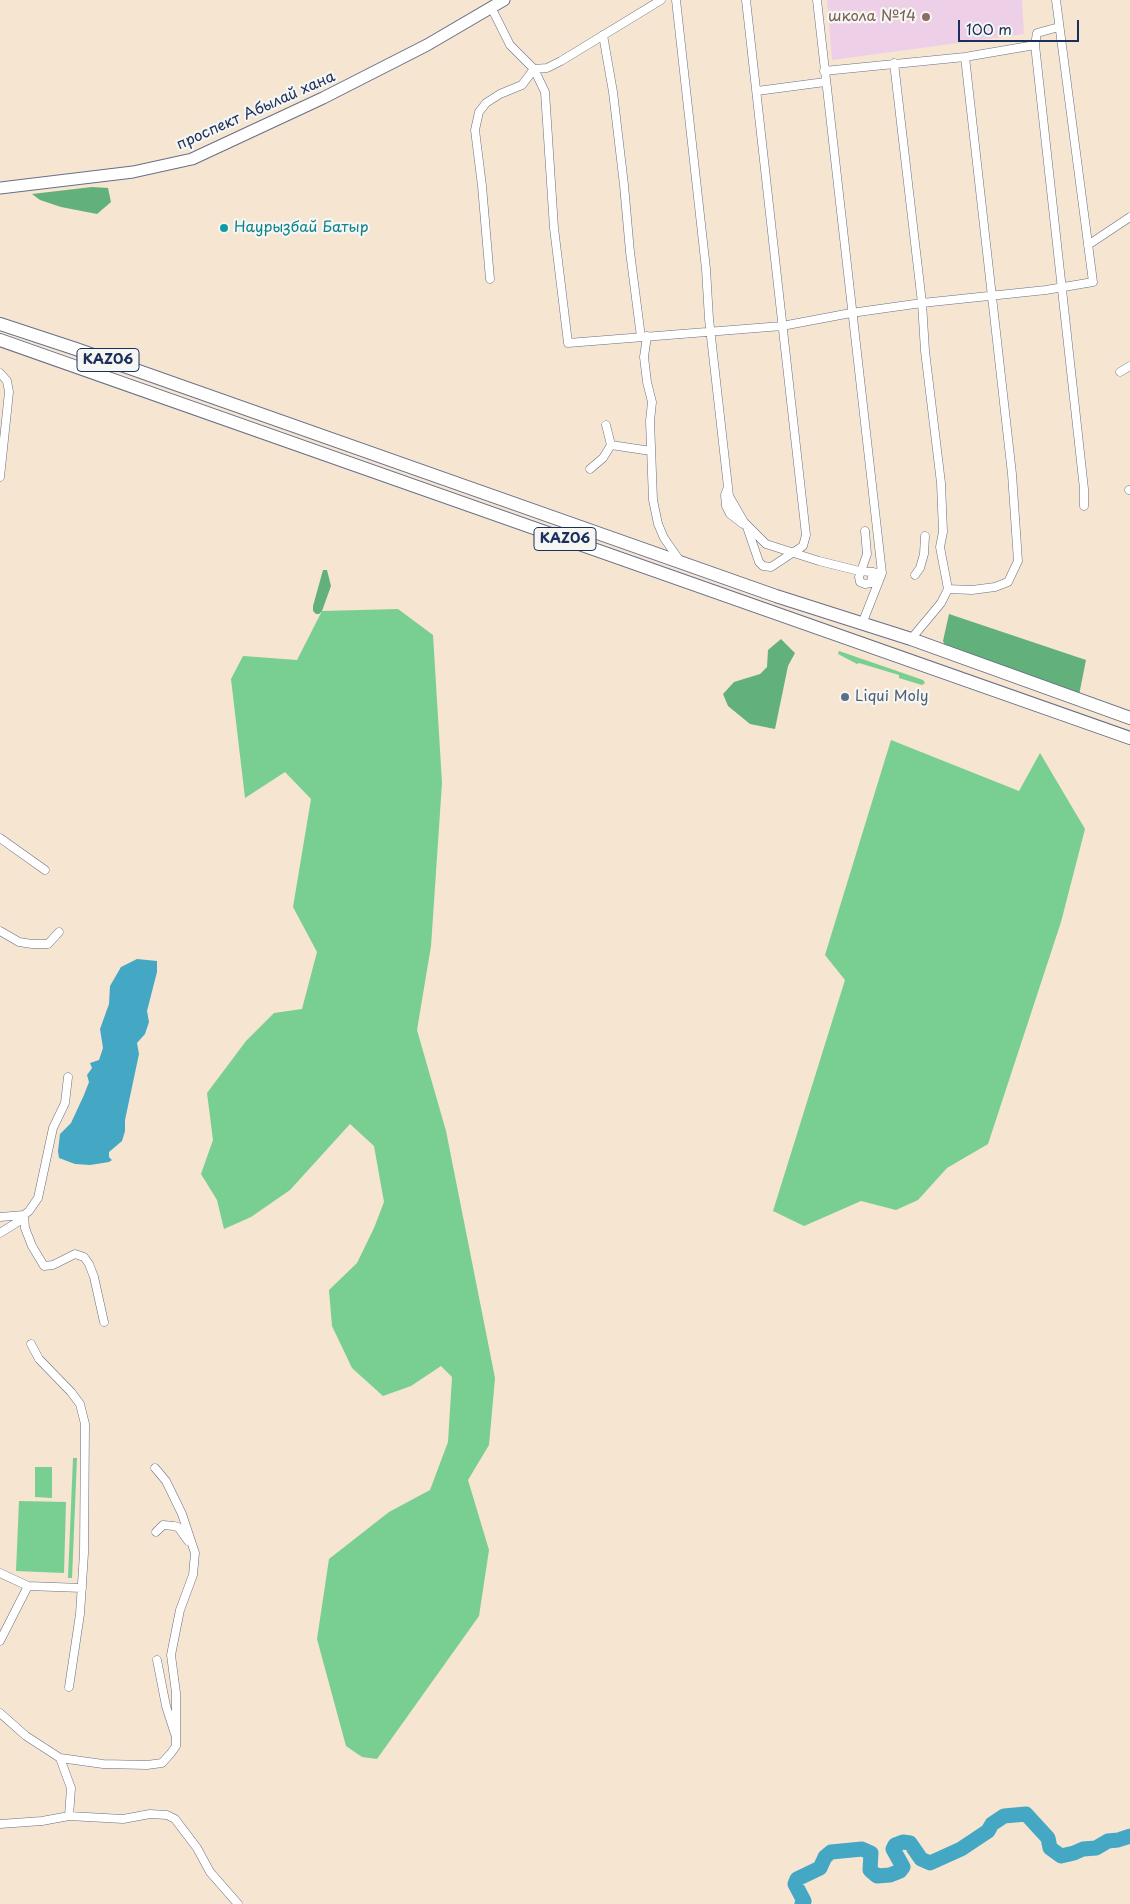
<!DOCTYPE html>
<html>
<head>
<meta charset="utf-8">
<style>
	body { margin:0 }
	#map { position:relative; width:1130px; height:1904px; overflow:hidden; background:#f5e5d1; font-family:"Playpen Sans",sans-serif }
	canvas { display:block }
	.scale { position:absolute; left:958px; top:20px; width:121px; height:22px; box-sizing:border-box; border:2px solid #1b2f5e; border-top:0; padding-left:6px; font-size:15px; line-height:18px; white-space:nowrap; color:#1b2f5e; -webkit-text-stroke:4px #f6f6f2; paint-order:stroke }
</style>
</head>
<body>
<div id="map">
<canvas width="1130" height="1904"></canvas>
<div class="scale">100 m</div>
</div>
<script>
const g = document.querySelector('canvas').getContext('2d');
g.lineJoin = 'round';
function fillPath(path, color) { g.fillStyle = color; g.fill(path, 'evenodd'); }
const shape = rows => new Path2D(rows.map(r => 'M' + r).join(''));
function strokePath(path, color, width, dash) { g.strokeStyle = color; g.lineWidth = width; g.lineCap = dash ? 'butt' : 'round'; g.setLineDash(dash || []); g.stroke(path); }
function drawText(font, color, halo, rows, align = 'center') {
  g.font = font + ' "Playpen Sans",sans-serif'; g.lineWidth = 4.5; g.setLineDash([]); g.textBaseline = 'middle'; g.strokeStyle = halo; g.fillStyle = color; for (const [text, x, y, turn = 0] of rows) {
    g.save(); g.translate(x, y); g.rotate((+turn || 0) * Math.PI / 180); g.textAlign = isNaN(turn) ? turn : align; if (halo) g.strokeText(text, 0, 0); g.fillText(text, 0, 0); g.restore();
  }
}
fillPath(shape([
	[827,0,1022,0,1024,34,832,60]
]), '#edd0e8');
fillPath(shape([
	[398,609,433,635,442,783,431,946,417,1030,446,1131,495,1378,489,1445,468,1480,489,1550,479,1616,377,1759,362,1757,346,1746,317,1639,329,1559,389,1512,430,1490,448,1442,452,1377,441,1366,411,1386,383,1396,352,1368,332,1326,329,1290,357,1263,374,1228,384,1202,374,1146,350,1124,290,1190,251,1217,224,1229,217,1200,201,1174,213,1140,207,1093,246,1041,274,1013,302,1009,317,952,293,907,311,799,285,772,245,798,231,679,243,656,297,660,322,611],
	[839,651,923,680,925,683,922,685,899,678,899,675,859,663,857,664,838,654],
	[891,740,1019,791,1040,753,1085,829,1061,922,988,1144,947,1168,918,1200,896,1210,861,1201,804,1226,773,1211,845,980,825,955],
	[73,1458,77,1458,72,1578,68,1578],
	[35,1467,52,1467,52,1498,35,1497],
	[19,1501,66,1502,64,1573,16,1571]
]), '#79ce91');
fillPath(shape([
	[92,187,108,188,111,202,97,214,61,207,40,200,32,194],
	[323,570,327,570,331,586,322,611,319,614,316,614,313,611,313,606],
	[949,614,1086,660,1079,695,946,647,943,641],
	[781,639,795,653,788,666,775,729,750,724,728,706,723,694,734,682,760,674,767,667,768,650]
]), '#62b17b');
fillPath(shape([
	[137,959,157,961,157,972,147,1011,149,1022,145,1034,137,1043,139,1054,125,1120,125,1131,122,1141,109,1152,109,1157,112,1160,109,1162,90,1165,75,1164,59,1158,58,1151,60,1134,71,1123,84,1095,89,1082,87,1075,92,1068,90,1063,99,1060,103,1048,100,1029,109,1004,110,986,121,967]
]), '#44a7c4');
strokePath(shape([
	[802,1904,804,1901,795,1884,797,1879,820,1868,825,1857,831,1852,862,1849,871,1853,870,1870,877,1876,890,1875,900,1871,903,1867,893,1849,895,1845,903,1842,910,1843,921,1859,930,1863,961,1849,988,1831,992,1824,1004,1816,1026,1814,1048,1838,1050,1848,1061,1856,1074,1853,1083,1849,1096,1848,1108,1841,1118,1840,1130,1836]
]), '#44a7c4', 15);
const minor = shape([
	[676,0,706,269,709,319,729,496,744,522,766,544,819,561,859,571,882,573],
	[817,0,882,573,862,624],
	[491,7,510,45,534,69,545,92,554,228,568,343,782,326,851,313,922,303,1046,290,1093,282,1056,0],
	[603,35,613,92,624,185,630,252,641,337],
	[1035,45,1084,489,1084,506],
	[894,63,922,303,925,351,941,483,943,532,940,547,948,589,941,603,911,639],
	[824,71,965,57,1035,45,1037,33,1059,27],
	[757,91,825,82],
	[1088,245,1130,217],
	[490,279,482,186,475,130,479,112,486,103,500,94,522,85,534,69,547,68,561,61,661,0],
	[647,336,644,357,647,382,652,402,650,421,653,500,658,524,664,538,680,561],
	[1120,372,1130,366],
	[0,373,7,381,9,392,0,477],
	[606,425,611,445],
	[590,469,603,458,611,445,651,451],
	[728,487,725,495,726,506,730,514,743,524,746,524,759,562,763,566,771,567,803,546,806,535,746,0],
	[1129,490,1130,490],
	[865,531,867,554,859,577,860,582,865,584,871,583,873,572],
	[915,575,920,568,924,554,925,536],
	[948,589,972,590,995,587,1008,582,1018,561,1012,474,965,57],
	[0,838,45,870],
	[0,931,19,942,32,944,48,944,59,932],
	[24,1215,29,1211,38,1198,53,1128,65,1103,68,1077],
	[0,1217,24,1215,25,1228,32,1246,44,1266,53,1265,75,1254,84,1257,89,1264,94,1277,104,1322],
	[0,1233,24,1218],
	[31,1344,39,1359,71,1392,80,1404,85,1424,84,1553,80,1614,69,1687],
	[156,1532,163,1525,174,1526,178,1527,188,1541],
	[0,1573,28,1586,82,1588],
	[0,1641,28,1586],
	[157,1660,166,1706,175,1734],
	[0,1713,26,1736,60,1758,103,1764,147,1765,162,1763,171,1753,176,1746,176,1693,171,1655,180,1610,193,1575,195,1553,182,1514,166,1481,155,1468],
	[60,1758,71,1788,69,1816],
	[0,1824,42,1821,69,1816,123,1819,150,1814,167,1815,175,1819,197,1848,210,1872,238,1904]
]);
const secondary = shape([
	[0,188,133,172,192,159,323,98,427,45,504,0]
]);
const trunk = shape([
	[0,324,76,349,776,596,911,639,1130,718],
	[0,340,1130,738]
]);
strokePath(minor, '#676f86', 9);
strokePath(secondary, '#676f86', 13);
strokePath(trunk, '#676f86', 14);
strokePath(minor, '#fff', 8);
strokePath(secondary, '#fff', 11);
strokePath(trunk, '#fff', 12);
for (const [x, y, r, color] of [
	[926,17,5,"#8d6e63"],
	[224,228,5,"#0f9aa8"],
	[845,697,5,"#5c6f8a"]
]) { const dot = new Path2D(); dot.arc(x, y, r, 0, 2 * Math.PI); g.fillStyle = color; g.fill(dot); strokePath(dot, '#f6f6f2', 2); }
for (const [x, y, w] of [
	[108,360,62],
	[565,539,62]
]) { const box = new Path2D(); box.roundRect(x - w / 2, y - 11.5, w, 23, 4); g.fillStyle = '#f6f6f2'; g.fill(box); strokePath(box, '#1b2f5e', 1); }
drawText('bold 14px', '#1b2f5e', null, [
	["KАZ06",108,360],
	["KАZ06",565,539]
]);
drawText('15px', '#785e54', '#f6f6f2', [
	["школа №14",916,17]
], 'right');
drawText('15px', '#1b2f5e', '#f6f6f2', [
	["проспект Абылай хана",256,111,-24]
]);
drawText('15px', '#0d838f', '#f6f6f2', [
	["Наурызбай Батыр",234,228]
], 'left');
drawText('15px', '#4e5e75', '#f6f6f2', [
	["Liqui Moly",855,697]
], 'left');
</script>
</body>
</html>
